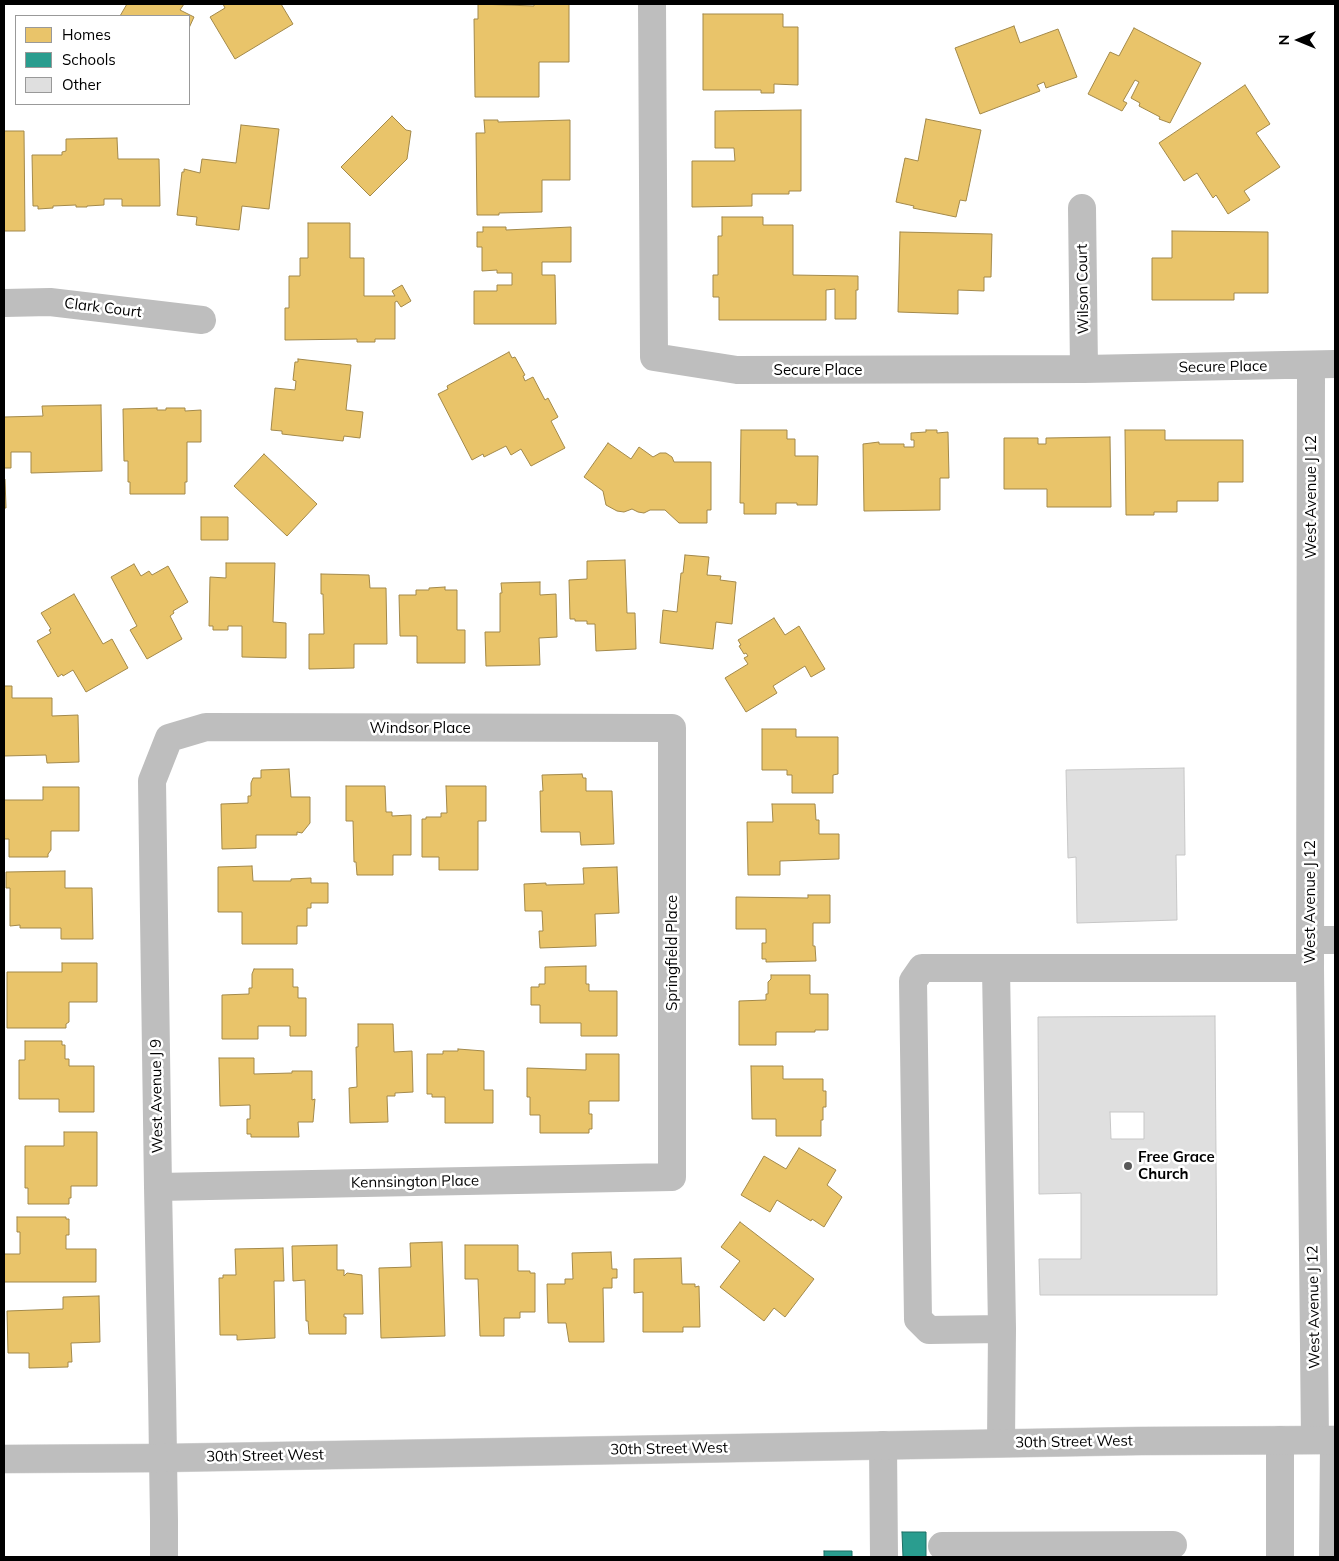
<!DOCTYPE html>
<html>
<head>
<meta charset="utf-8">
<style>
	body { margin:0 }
	#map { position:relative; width:1339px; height:1561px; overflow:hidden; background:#fff; font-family:Mulish,sans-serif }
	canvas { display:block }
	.frame { position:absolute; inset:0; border:5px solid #000; pointer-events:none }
	.legend { position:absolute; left:15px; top:15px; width:175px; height:90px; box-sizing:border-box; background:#fff; border:1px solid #999; margin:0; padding:6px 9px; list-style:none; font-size:15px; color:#000 }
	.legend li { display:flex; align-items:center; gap:10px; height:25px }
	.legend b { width:25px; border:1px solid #999 }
	.north { position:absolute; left:1274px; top:15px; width:50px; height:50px; -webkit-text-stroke:4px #fff; paint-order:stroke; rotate:270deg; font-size:14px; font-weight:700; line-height:20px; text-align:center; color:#000 }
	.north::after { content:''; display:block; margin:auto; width:18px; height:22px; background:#000; clip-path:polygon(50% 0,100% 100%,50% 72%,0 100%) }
</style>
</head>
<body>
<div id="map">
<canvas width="1339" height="1561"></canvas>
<div class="frame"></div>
<ul class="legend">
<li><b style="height:14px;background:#e9c46a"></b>Homes</li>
<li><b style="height:14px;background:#2a9d8f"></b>Schools</li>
<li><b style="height:14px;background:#dfdfdf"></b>Other</li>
</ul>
<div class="north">N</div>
</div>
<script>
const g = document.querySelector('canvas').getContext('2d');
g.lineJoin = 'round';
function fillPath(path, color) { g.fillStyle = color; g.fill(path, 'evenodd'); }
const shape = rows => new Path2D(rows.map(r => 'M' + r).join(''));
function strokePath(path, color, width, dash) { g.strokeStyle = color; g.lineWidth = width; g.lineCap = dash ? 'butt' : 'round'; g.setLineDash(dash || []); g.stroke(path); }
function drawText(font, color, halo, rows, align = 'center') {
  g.font = font + ' Mulish,sans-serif'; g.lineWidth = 5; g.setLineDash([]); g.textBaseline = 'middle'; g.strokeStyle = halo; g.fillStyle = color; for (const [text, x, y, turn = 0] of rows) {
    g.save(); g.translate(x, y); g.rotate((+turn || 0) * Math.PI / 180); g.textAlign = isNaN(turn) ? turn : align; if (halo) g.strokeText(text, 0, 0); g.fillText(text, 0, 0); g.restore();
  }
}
const homes = shape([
	[127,4,184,4,180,10,194,17,189,28,189,16,120,16,127,4],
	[223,4,281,4,293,24,235,59,210,17,225,8,223,4],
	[478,4,534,6,534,4,569,4,569,62,539,62,539,97,475,97,474,19,478,19,478,4],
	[703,14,783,14,783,27,798,27,798,85,774,84,774,93,761,93,761,90,703,90,703,14],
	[1014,26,1020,43,1058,29,1077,77,1046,88,1044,82,1037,85,1040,91,980,114,955,48,1014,26],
	[1134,28,1201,63,1170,123,1159,119,1160,117,1139,106,1140,103,1131,98,1139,82,1135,80,1123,101,1127,103,1122,111,1088,94,1110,52,1119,56,1134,28],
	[1245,85,1270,124,1256,133,1280,167,1244,191,1250,200,1228,214,1216,195,1213,198,1197,173,1184,181,1159,143,1245,85],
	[801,110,801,191,789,191,789,194,752,194,752,206,692,207,692,161,735,161,734,148,715,148,715,111,801,110],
	[392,116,406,130,411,131,407,159,370,196,341,167,392,116],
	[926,119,981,130,966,201,960,200,956,217,913,208,914,206,896,202,905,158,918,161,926,119],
	[484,120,498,120,498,122,570,120,570,180,542,180,542,212,499,213,499,215,477,215,476,133,485,133,484,120],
	[241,125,279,129,269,209,242,206,239,230,196,225,197,217,177,215,182,172,184,172,184,169,200,173,202,159,236,163,241,125],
	[4,131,24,131,25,231,4,231,4,131],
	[117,138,118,159,159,159,160,206,122,206,122,199,104,199,104,205,87,206,87,207,76,207,76,205,53,206,53,208,38,209,38,206,33,206,32,155,62,155,62,152,66,151,66,139,117,138],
	[722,217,763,217,763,225,793,225,793,275,858,276,858,290,856,290,856,319,835,319,835,289,826,290,826,320,719,320,719,297,713,297,713,275,718,275,718,236,722,236,722,217],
	[308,223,350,223,350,258,364,258,364,296,395,296,392,291,402,285,411,301,401,307,397,301,395,302,395,339,375,339,375,342,357,342,357,339,285,340,285,308,289,308,289,276,300,276,300,258,308,258,308,223],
	[483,227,506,227,506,230,571,227,571,262,542,262,542,275,555,275,556,324,474,324,474,291,497,291,497,285,512,285,512,273,497,273,497,270,482,271,482,247,477,247,477,232,483,232,483,227],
	[1172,231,1268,232,1268,293,1234,293,1234,300,1152,300,1152,258,1172,258,1172,231],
	[900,232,992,234,991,277,984,277,984,291,958,290,958,314,898,312,900,232],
	[509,352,512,358,515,357,525,375,523,376,525,381,533,377,545,400,548,398,558,417,551,421,565,448,531,466,521,449,511,455,506,446,484,457,483,454,472,460,438,394,448,389,447,386,509,352],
	[298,359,351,365,346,410,363,412,360,438,344,436,343,441,282,434,282,431,271,430,275,388,295,390,296,381,293,380,295,362,298,362,298,359],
	[101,405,102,471,31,473,31,452,11,452,11,468,4,468,4,417,43,416,42,406,101,405],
	[157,408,157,410,166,410,166,408,185,408,185,411,201,410,201,442,187,442,187,482,185,482,185,494,130,494,130,482,128,482,128,461,124,461,123,409,157,408],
	[741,430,787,430,787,439,795,439,795,456,818,456,817,505,797,505,797,503,776,503,776,514,744,514,744,503,740,503,741,430],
	[926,430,937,430,937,433,948,432,949,478,940,478,940,510,864,511,863,444,879,442,879,444,904,444,904,447,914,447,914,440,911,440,911,433,926,432,926,430],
	[1125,430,1165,430,1165,440,1243,440,1243,482,1218,482,1218,501,1177,501,1177,512,1154,512,1154,515,1126,515,1125,430],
	[1110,437,1111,507,1047,507,1047,489,1004,489,1004,438,1038,438,1038,444,1046,444,1046,438,1110,437],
	[608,443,631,459,639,447,653,457,660,453,666,453,672,457,674,462,711,462,711,510,707,510,707,523,679,523,665,510,650,510,644,513,638,512,632,509,624,512,617,511,606,505,603,491,584,477,608,443],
	[264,454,317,504,287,536,234,486,264,454],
	[4,479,5,479,6,508,4,508,4,519,4,479],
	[201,517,228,517,228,540,201,540,201,517],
	[685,555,709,557,707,575,721,576,720,580,736,582,732,624,716,622,713,649,660,643,663,610,677,612,681,573,683,573,685,555],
	[625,560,627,613,635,613,636,649,596,651,595,624,587,624,587,621,575,621,575,619,570,619,569,580,587,579,587,561,625,560],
	[226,563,275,563,273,622,286,623,286,658,242,657,242,626,228,626,228,630,213,630,213,626,209,626,210,577,226,578,226,563],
	[134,564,141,576,149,571,152,575,168,566,188,602,173,611,174,613,170,616,182,639,147,659,130,630,137,626,111,577,134,564],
	[321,574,369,575,370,588,386,588,387,644,354,644,354,668,309,669,309,634,324,634,323,594,321,594,321,574],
	[540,582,540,595,556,594,557,637,539,638,540,665,486,666,485,632,500,632,500,593,502,593,501,583,540,582],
	[445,587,445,590,457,590,457,630,465,630,465,663,417,663,417,636,400,636,399,595,416,595,416,590,429,590,429,588,445,587],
	[74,594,103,644,112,639,128,668,86,692,73,670,63,676,62,674,58,677,37,641,51,633,49,630,51,629,41,613,74,594],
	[774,618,785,635,799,626,825,669,811,677,805,666,773,686,777,693,746,712,725,678,748,664,744,658,748,656,746,653,744,654,739,646,741,645,738,640,774,618],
	[4,686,12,686,12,698,52,698,52,716,78,715,79,762,47,763,46,755,4,756,4,686],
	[762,729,796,729,796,737,838,737,838,774,833,775,833,793,792,793,792,775,787,775,787,770,762,770,762,729],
	[289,769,291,797,310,797,310,823,302,833,297,832,297,835,256,835,256,848,222,849,221,804,248,803,248,796,251,796,251,783,253,778,261,778,261,770,289,769],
	[582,774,583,778,586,778,586,791,612,791,614,844,581,845,580,832,541,832,540,791,543,791,542,775,582,774],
	[346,786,385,786,386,812,392,812,392,816,411,815,411,855,393,855,393,875,357,875,356,862,354,862,353,821,346,821,346,786],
	[446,786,486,786,486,821,478,821,478,870,439,870,439,857,422,857,422,819,426,819,426,817,441,817,441,813,447,813,446,786],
	[43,787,79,787,79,831,51,831,51,850,48,854,48,857,9,857,9,839,4,839,4,800,43,800,43,787],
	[772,804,815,804,816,820,819,820,819,834,839,834,839,859,780,861,780,875,748,875,747,822,773,822,772,804],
	[252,866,253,881,291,881,291,879,311,878,311,883,328,883,328,903,311,903,311,908,307,908,307,926,297,926,297,944,242,944,242,912,218,912,218,867,252,866],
	[617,867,619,913,595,914,596,946,540,948,539,931,543,931,542,911,525,911,524,884,546,883,546,885,584,884,583,868,617,867],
	[65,871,65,888,92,888,93,939,61,939,61,928,20,928,20,925,10,926,10,888,6,888,6,872,65,871],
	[808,895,830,895,830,923,813,923,813,946,815,946,816,961,766,962,766,959,762,959,762,943,766,943,766,929,736,929,736,897,808,898,808,895],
	[62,963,97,963,97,1002,69,1002,69,1022,66,1024,66,1028,7,1028,7,972,62,972,62,963],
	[586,966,586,984,589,984,589,991,617,991,617,1036,581,1036,581,1023,540,1023,540,1005,531,1005,531,987,539,987,539,984,545,984,545,967,586,966],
	[254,969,293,969,293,987,298,987,298,998,306,998,306,1036,290,1036,290,1026,258,1026,258,1039,222,1039,222,995,249,994,249,988,252,988,252,974,254,969],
	[771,975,810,975,810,994,828,994,828,1030,815,1030,815,1032,776,1032,776,1045,739,1045,739,1001,766,1000,766,994,768,994,768,982,771,979,771,975],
	[358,1024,393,1024,394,1052,412,1051,413,1092,395,1093,395,1096,387,1096,388,1122,350,1123,349,1088,357,1087,356,1047,358,1047,358,1024],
	[25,1041,62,1041,62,1045,65,1045,65,1059,69,1059,69,1066,94,1066,94,1112,59,1112,59,1099,19,1099,19,1060,25,1060,25,1041],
	[458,1049,484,1051,484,1090,493,1090,493,1123,445,1123,445,1097,432,1097,432,1094,427,1094,427,1054,443,1054,443,1051,458,1051,458,1049],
	[586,1054,619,1054,619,1101,589,1101,589,1114,592,1114,592,1129,589,1129,589,1133,540,1133,540,1115,530,1115,530,1097,527,1097,527,1068,586,1070,586,1054],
	[219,1058,254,1058,254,1074,292,1073,292,1071,312,1071,312,1100,315,1099,313,1122,298,1122,299,1137,251,1137,251,1134,247,1134,247,1119,250,1119,250,1105,220,1106,219,1058],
	[751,1066,783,1066,783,1079,823,1079,823,1091,826,1091,826,1107,823,1107,823,1120,821,1120,821,1136,776,1136,776,1119,752,1119,751,1066],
	[64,1132,97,1132,97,1186,71,1186,71,1198,69,1198,69,1204,28,1204,28,1188,25,1188,25,1146,64,1146,64,1132],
	[799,1148,836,1170,827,1185,842,1197,824,1227,812,1219,811,1221,777,1200,770,1212,741,1195,764,1156,786,1169,799,1148],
	[17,1217,66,1217,66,1219,69,1219,69,1235,66,1235,66,1249,96,1249,96,1282,4,1282,4,1254,20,1254,20,1232,17,1232,17,1217],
	[740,1222,814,1279,785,1317,774,1308,764,1321,720,1287,740,1261,721,1247,740,1222],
	[442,1242,445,1336,381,1338,379,1268,411,1267,410,1243,442,1242],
	[337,1245,337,1270,344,1270,344,1276,347,1273,362,1275,363,1314,344,1314,344,1317,346,1317,346,1334,309,1334,308,1321,306,1321,305,1280,293,1281,292,1246,337,1245],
	[465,1245,518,1245,518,1271,530,1271,530,1273,535,1273,535,1312,520,1312,520,1318,504,1318,504,1336,480,1336,478,1279,465,1279,465,1245],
	[283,1248,284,1281,274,1281,275,1338,237,1340,237,1335,220,1335,219,1278,223,1278,223,1275,236,1275,235,1249,283,1248],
	[611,1252,612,1269,617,1269,617,1278,612,1278,612,1288,603,1288,604,1342,569,1342,566,1323,548,1323,547,1284,565,1284,565,1279,573,1279,572,1253,611,1252],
	[681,1258,682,1284,695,1284,695,1287,699,1286,700,1327,683,1327,683,1332,643,1332,643,1292,634,1293,634,1259,681,1258],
	[99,1296,100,1342,71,1343,72,1362,68,1362,68,1367,29,1368,29,1353,8,1353,7,1311,63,1309,63,1297,99,1296]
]);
fillPath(homes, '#e9c46a');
strokePath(homes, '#a3894a', 1);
const schools = shape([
	[902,1532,926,1532,926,1557,903,1557,902,1532],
	[824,1551,852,1551,852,1557,824,1557,824,1551]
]);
fillPath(schools, '#2a9d8f');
strokePath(schools, '#1d6e64', 1);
const building = shape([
	[1184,768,1185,855,1176,855,1177,920,1077,923,1076,857,1068,858,1066,770,1184,768],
	[1215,1016,1217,1295,1040,1295,1039,1259,1081,1259,1081,1193,1039,1194,1038,1017,1215,1016],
	[1110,1112,1144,1112,1144,1139,1111,1139,1110,1112]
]);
fillPath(building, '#dfdfdf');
strokePath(building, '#c7c7c7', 1);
const major = shape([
	[4,1459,163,1458,1141,1441,1335,1440]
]);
strokePath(major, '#dbdbdb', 29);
strokePath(shape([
	[652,4,654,357,737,370,1084,369,1335,364],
	[1082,208,1084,369],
	[4,303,50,302,202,320],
	[1311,365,1310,968,1315,1440],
	[1310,940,1335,940],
	[996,968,922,968,913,981,918,1319,929,1330,1002,1329],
	[158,1187,672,1177,672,728,206,727,169,738,152,781,158,1187,162,1390,163,1458,164,1521,164,1557],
	[1001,1443,1002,1329,996,968,1310,968],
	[883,1445,884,1557],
	[942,1546,1173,1545],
	[1280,1557,1280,1440],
	[1333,1557,1334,1440]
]), '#bebebe', 28);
strokePath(major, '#bebebe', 28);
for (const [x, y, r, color] of [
	[1128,1166,5,"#595959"]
]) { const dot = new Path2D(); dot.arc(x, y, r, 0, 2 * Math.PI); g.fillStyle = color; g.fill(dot); strokePath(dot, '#fff', 2); }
drawText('15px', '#000', '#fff', [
	["Wilson Court",1083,289,-91],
	["Clark Court",103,308,7],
	["Secure Place",1223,367,-1],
	["Secure Place",818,370],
	["West Avenue J 12",1311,497,-90],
	["Windsor Place",420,728],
	["West Avenue J 12",1310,902,-90],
	["Springfield Place",672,953,-90],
	["West Avenue J 9",157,1096,-91],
	["Kennsington Place",415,1182,-1],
	["West Avenue J 12",1314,1307,-91],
	["30th Street West",1074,1442,-1],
	["30th Street West",669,1449,-1],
	["30th Street West",265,1456,-1]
]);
drawText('bold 15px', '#000', '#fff', [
	["Free Grace",1138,1157],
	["Church",1138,1174]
], 'left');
</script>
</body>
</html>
